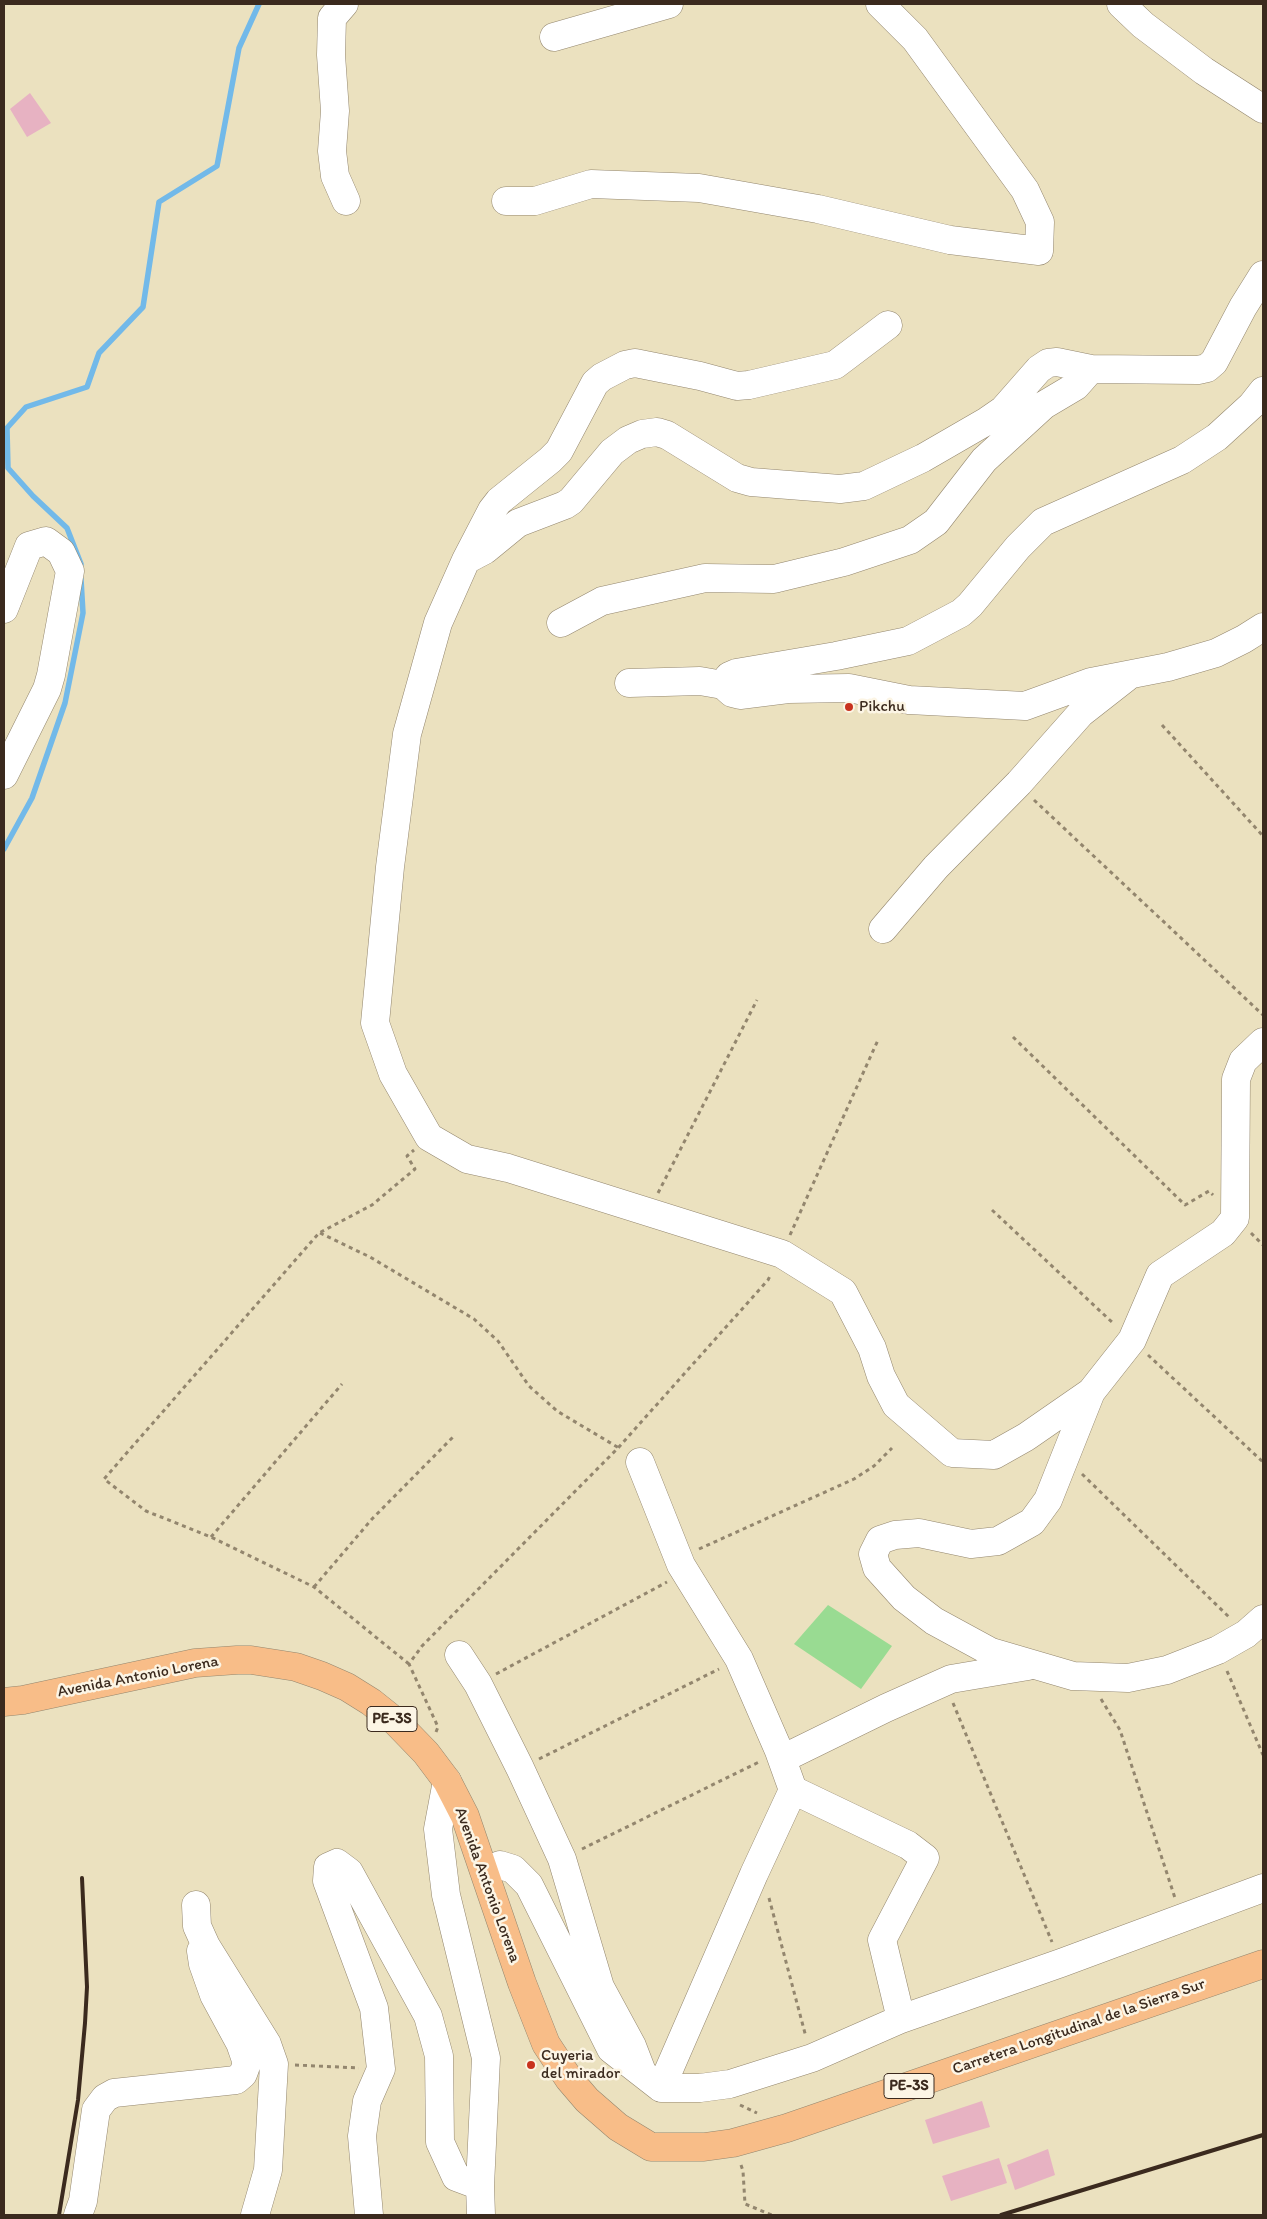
<!DOCTYPE html>
<html>
<head>
<meta charset="utf-8">
<style>
	body { margin:0 }
	#map { position:relative; width:1267px; height:2219px; overflow:hidden; background:#ebe1bf; font-family:Itim,sans-serif }
	canvas { display:block }
	.frame { position:absolute; inset:0; border:5px solid #3b2a1e; pointer-events:none }
</style>
</head>
<body>
<div id="map">
<canvas width="1267" height="2219"></canvas>
<div class="frame"></div>
</div>
<script>
const g = document.querySelector('canvas').getContext('2d');
g.lineJoin = 'round';
function fillPath(path, color) { g.fillStyle = color; g.fill(path, 'evenodd'); }
const shape = rows => new Path2D(rows.map(r => 'M' + r).join(''));
function strokePath(path, color, width, dash) { g.strokeStyle = color; g.lineWidth = width; g.lineCap = dash ? 'butt' : 'round'; g.setLineDash(dash || []); g.stroke(path); }
function drawText(font, color, halo, rows, align = 'center') {
  g.font = font + ' Itim,sans-serif'; g.lineWidth = 5; g.setLineDash([]); g.textBaseline = 'middle'; g.strokeStyle = halo; g.fillStyle = color; for (const [text, x, y, turn = 0] of rows) {
    g.save(); g.translate(x, y); g.rotate((+turn || 0) * Math.PI / 180); g.textAlign = isNaN(turn) ? turn : align; if (halo) g.strokeText(text, 0, 0); g.fillText(text, 0, 0); g.restore();
  }
}
fillPath(shape([
	[828,1605,892,1646,861,1689,794,1644]
]), '#99db92');
strokePath(shape([
	[81,564,67,528,33,496,8,468,7,428,26,407,87,387,99,353,143,307,159,202,217,166,239,48,259,4],
	[4,849,32,798,65,703,83,613,81,579]
]), '#72b9e9', 5.5);
fillPath(shape([
	[30,93,51,123,27,137,10,109],
	[982,2101,990,2127,933,2144,925,2120],
	[1048,2149,1055,2175,1015,2190,1007,2165],
	[999,2158,1007,2183,951,2201,942,2176]
]), '#e7b2c2');
const minor = shape([
	[344,4,332,18,331,55,335,111,332,151,335,176,346,201],
	[1121,4,1143,25,1204,71,1263,109],
	[554,37,669,4],
	[506,201,535,201,591,184,699,188,818,209,950,240,1039,251,1040,222,1025,190,915,39,880,4],
	[1263,391,1252,405,1217,437,1182,460,1043,522,1018,547,970,605,961,613,908,641,836,656,736,673,729,676,723,685,732,693,740,695,788,689,849,688,909,700,1025,706,1091,682,1168,667,1216,653,1244,639,1263,627],
	[466,560,492,510,499,501,550,460,559,451,595,383,602,377,625,365,635,363,700,376,737,386,749,385,835,365,888,325],
	[4,609,29,546,46,541,61,552,70,571,51,675,47,689,4,775],
	[561,623,602,601,705,578,774,579,844,562,910,540,936,522,984,460,1044,405,1076,386,1091,369],
	[629,683,700,681,723,685],
	[883,929,936,867,1019,783,1081,713,1127,677],
	[1263,1042,1243,1061,1236,1079,1235,1218,1223,1233,1160,1275,1132,1340,1091,1392,1048,1500,1032,1522,998,1541,971,1544,919,1533,895,1535,880,1540,873,1554,877,1568,904,1598,934,1621,991,1652,1073,1676,1128,1678,1167,1670,1218,1650,1246,1634,1263,1619],
	[1091,1392,1026,1437,994,1455,952,1453,896,1405,881,1376,872,1348,843,1292,782,1254,508,1168,467,1159,429,1137,393,1074,375,1023,390,867,407,734,438,623,466,560,485,550,518,523,565,505,571,501,612,452,628,440,642,434,657,432,667,435,737,478,751,482,840,489,864,486,923,458,987,421,1003,410,1039,369,1048,363,1057,362,1091,369,1198,370,1207,368,1214,362,1243,307,1263,275],
	[640,1462,681,1565,739,1659,779,1751,793,1790,908,1845,925,1858,882,1940,901,2019],
	[459,1655,478,1684,520,1768,562,1859,600,1987,632,2046,642,2072],
	[782,1759,886,1708,951,1679,1028,1666],
	[485,1871,500,1865,513,1869,529,1885,611,2049,661,2088,700,2088,730,2084,812,2058,901,2019,1061,1963,1263,1888],
	[196,1905,197,1926,206,1946,267,2044,274,2064,268,2170,255,2215],
	[661,2088,754,1874,793,1790],
	[480,2186,481,2215],
	[78,2215,83,2201,96,2110,105,2098,114,2093,236,2080,243,2074,247,2063,240,2043,214,1995,203,1964,201,1951,206,1946],
	[369,2215,362,2136,367,2101,381,2069,374,2008,327,1881,328,1867,337,1863,349,1872,428,2016,439,2056,440,2142,456,2177,480,2186,486,2058,446,1895,438,1829,447,1781]
]);
const highway = shape([
	[4,1702,23,1700,195,1663,237,1660,251,1660,296,1667,322,1676,347,1687,371,1702,396,1722,426,1753,447,1781,465,1816,522,1983,546,2044,569,2079,587,2100,618,2127,651,2147,704,2147,733,2143,787,2128,1263,1964]
]);
strokePath(minor, '#93866e', 29);
strokePath(highway, '#93866e', 29);
strokePath(shape([
	[1162,725,1263,836],
	[1034,800,1263,1015],
	[1013,1037,1185,1205,1209,1191,1213,1195],
	[658,1193,757,1000],
	[992,1210,1114,1324],
	[320,1233,370,1257,474,1319,498,1341,529,1386,557,1411,619,1448],
	[1251,1233,1263,1245],
	[790,1235,878,1040],
	[1148,1355,1263,1462],
	[1082,1474,1230,1618],
	[211,1537,342,1384],
	[699,1549,854,1479,874,1466,892,1448],
	[314,1587,372,1519,454,1436],
	[409,1664,314,1587,211,1537,146,1511,104,1479,319,1233,372,1205,415,1169,407,1156,414,1150],
	[1227,1671,1263,1755],
	[496,1674,667,1582],
	[1101,1699,1120,1730,1175,1898],
	[953,1703,1052,1942],
	[436,1732,438,1727,409,1664,422,1646,618,1448,768,1280,771,1274],
	[539,1759,719,1669],
	[582,1849,761,1761],
	[769,1898,806,2037],
	[295,2065,359,2068],
	[740,2105,757,2113],
	[741,2165,743,2171,745,2204,772,2215]
]), '#93866e', 3, [4, 4]);
strokePath(minor, '#fff', 28);
strokePath(highway, '#f8bd88', 28);
strokePath(shape([
	[59,2215,78,2100,85,2023,87,1987,82,1878],
	[1001,2215,1263,2135]
]), '#3b2a1e', 4);
for (const [x, y, r, color] of [
	[849,707,5,"#c8321e"],
	[531,2065,5,"#c8321e"]
]) { const dot = new Path2D(); dot.arc(x, y, r, 0, 2 * Math.PI); g.fillStyle = color; g.fill(dot); strokePath(dot, '#fcf5e5', 2); }
for (const [x, y, w] of [
	[392,1719,50],
	[909,2086,50]
]) { const box = new Path2D(); box.roundRect(x - w / 2, y - 12.5, w, 25, 4); g.fillStyle = '#fcf5e5'; g.fill(box); strokePath(box, '#3b2a1e', 1); }
drawText('bold 15px', '#3b2a1e', null, [
	["PE-3S",392,1719],
	["PE-3S",909,2086]
]);
drawText('16px', '#3b2a1e', '#fcf5e5', [
	["Pikchu",859,707],
	["Cuyeria",541,2056],
	["del mirador",541,2074]
], 'left');
drawText('16px', '#3b2a1e', '#fcf5e5', [
	["Avenida Antonio Lorena",138,1677,-11],
	["Avenida Antonio Lorena",487,1885,70],
	["Carretera Longitudinal de la Sierra Sur",1079,2027,-19]
]);
</script>
</body>
</html>
